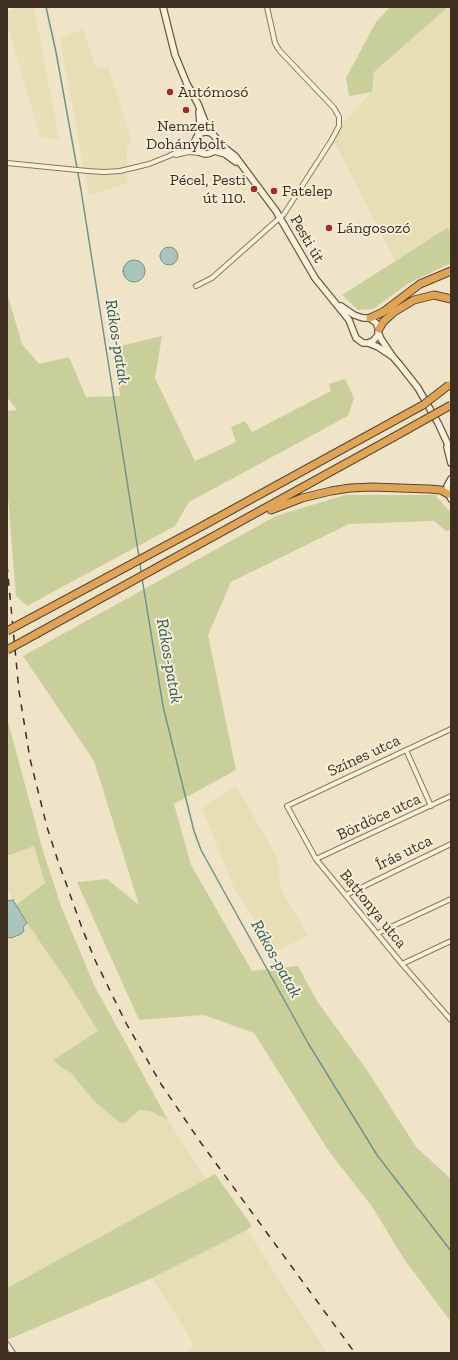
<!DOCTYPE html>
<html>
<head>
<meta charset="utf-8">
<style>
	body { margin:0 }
	#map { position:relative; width:458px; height:1360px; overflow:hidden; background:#f0e4c8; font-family:"Zilla Slab",serif }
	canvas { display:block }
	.frame { position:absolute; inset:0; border:8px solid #3d2e20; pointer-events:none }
</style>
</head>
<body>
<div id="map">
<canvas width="458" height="1360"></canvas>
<div class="frame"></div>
</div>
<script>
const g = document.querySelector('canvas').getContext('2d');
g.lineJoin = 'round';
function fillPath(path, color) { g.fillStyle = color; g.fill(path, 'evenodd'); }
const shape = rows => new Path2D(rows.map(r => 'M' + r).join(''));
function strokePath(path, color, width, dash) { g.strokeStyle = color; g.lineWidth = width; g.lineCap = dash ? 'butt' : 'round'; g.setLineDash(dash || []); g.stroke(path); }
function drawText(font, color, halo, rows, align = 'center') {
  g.font = font + ' "Zilla Slab",serif'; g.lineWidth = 4; g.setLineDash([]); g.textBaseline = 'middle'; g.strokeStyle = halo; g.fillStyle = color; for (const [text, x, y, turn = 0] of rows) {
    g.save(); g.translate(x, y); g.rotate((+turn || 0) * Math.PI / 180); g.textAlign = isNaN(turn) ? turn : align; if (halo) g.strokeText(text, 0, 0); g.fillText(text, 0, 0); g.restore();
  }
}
fillPath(shape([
	[19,7,34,7,59,140,40,137,7,23,7,12],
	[448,7,451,7,451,233,447,228,395,261,332,137,340,126,372,92,374,72],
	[83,29,97,69,108,66,132,143,127,145,127,183,89,195,60,38],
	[236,786,277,857,281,889,308,936,276,951,234,888,202,808],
	[34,845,45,883,16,905,7,889,7,856],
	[27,923,69,984,99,1031,53,1060,62,1068,67,1070,79,1081,129,1119,139,1110,145,1109,150,1111,168,1120,206,1179,7,1288,7,937,11,938],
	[247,1230,327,1353,187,1353,194,1344,152,1278]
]), '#e6deb5');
fillPath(shape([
	[390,7,448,7,374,72,372,92,349,96,346,78,376,22],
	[447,228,451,233,451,263,409,283,373,309,358,310,342,295],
	[7,293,22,344,39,364,69,357,86,397,120,396,112,348,162,336,155,378,195,461,236,442,231,427,245,421,252,432,331,391,329,384,345,379,354,398,348,416,189,502,175,526,27,606,16,596,7,485,7,411,17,410,7,397],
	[345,495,435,495,451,513,451,530,446,531,434,521,349,524,231,582,208,635,236,770,174,804,191,865,252,971,298,966,317,1001,369,1073,416,1147,451,1179,451,1322,404,1259,373,1208,328,1150,254,1033,204,1015,139,1020,77,882,107,879,139,905,94,761,23,656,276,516],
	[7,718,43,851,61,906,94,985,168,1120,150,1111,139,1110,126,1122,122,1123,119,1122,94,1101,72,1074,67,1070,62,1068,53,1060,98,1031,69,984,27,923,16,905,45,883,34,846,7,856],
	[215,1174,252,1226,247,1230,152,1278,7,1340,7,1288]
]), '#c9cf9b');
const water = shape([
	'160 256a9 9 0 1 1 18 0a9 9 0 1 1-18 0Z',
	'123 271a11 11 0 1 1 22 0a11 11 0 1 1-22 0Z',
	[13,900,27,923,23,927,24,931,21,934,11,938,7,937,7,901,13,900]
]);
fillPath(water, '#a9c4bc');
strokePath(water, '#6f938a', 1);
strokePath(shape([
	[46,7,56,52,81,190,139,557],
	[140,562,141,573],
	[142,578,163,706,178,767,194,831,201,850,308,1043,377,1155,451,1251]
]), '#6f938a', 1.5);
const street = shape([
	[176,155,188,152,200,153],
	[7,163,88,171,104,172,120,171,149,164,169,156,186,147,195,140],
	[196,286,212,278,284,214,331,141,339,126,339,117,334,108,279,50,275,43,267,7],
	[451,729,287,806,316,859,402,964,451,1020],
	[406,750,431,806],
	[316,859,451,796],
	[346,895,451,844],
	[378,933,451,899],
	[402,964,451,941],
	[7,1344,13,1353]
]);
const secondary = shape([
	[163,7,175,55,187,84,198,104,209,132],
	'195 143a11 11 0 1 1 22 0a11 11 0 1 1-22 0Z',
	[198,134,200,124,199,112],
	[217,142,235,156,276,211,315,278,349,320,356,338,363,343,368,343,378,347,393,357],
	[214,151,225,154,236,162],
	[341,306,354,315,363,318,370,318,376,323,379,329,378,335,373,341,368,343],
	[378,332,381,339,393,357,400,365,418,388,438,423,451,451],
	[447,447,451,463],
	[451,479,447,486,447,490,451,499]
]);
const highway = shape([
	[370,318,383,312,420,284,451,271],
	[379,329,383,322,394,312,414,300,434,295,451,299],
	[271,510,302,498,331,491,350,488,372,487,429,489,441,490,448,494],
	[206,524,423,405],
	[38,633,392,438]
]);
strokePath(street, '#8d765c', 6);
strokePath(secondary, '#6f573f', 8);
strokePath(highway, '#5b4430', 9);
strokePath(street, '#faf1dc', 4);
strokePath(secondary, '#faf1dc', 5.5);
strokePath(highway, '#e0a458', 7);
strokePath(shape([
	[7,565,19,691,30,759,47,827,58,861,82,928,95,960,126,1023,161,1084,201,1143,355,1353]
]), '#3d2e20', 1.5, [7, 7]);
const highwayBridge = shape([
	[423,405,449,385],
	[392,438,451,405],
	[7,631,206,524],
	[7,650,38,633]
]);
strokePath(highwayBridge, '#5b4430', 9, []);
strokePath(highwayBridge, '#e0a458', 7);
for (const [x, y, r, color] of [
	[170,92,4,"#9e2a2b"],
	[186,110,4,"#9e2a2b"],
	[254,189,4,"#9e2a2b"],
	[274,191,4,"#9e2a2b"],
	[329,228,4,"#9e2a2b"]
]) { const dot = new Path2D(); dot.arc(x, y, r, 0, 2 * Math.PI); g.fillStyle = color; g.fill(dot); strokePath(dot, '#f7eed8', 1.5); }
drawText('16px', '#3d2e20', '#f7eed8', [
	["Autómosó",178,92],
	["Nemzeti",186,126,"center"],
	["Dohánybolt",186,144,"center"],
	["Pécel, Pesti",246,180,"right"],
	["út 110.",246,198,"right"],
	["Fatelep",282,191],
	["Lángosozó",337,228]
], 'left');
drawText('16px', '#3d2e20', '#f7eed8', [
	["Pesti út",307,239,60],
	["Színes utca",364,756,-25],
	["Bördöce utca",379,817,-25],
	["Írás utca",404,853,-26],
	["Battonya utca",373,909,51]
]);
drawText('italic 17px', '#2f5d5a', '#f7eed8', [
	["Rákos-patak",117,342,81],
	["Rákos-patak",169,661,80],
	["Rákos-patak",276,959,61]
]);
</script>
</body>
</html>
